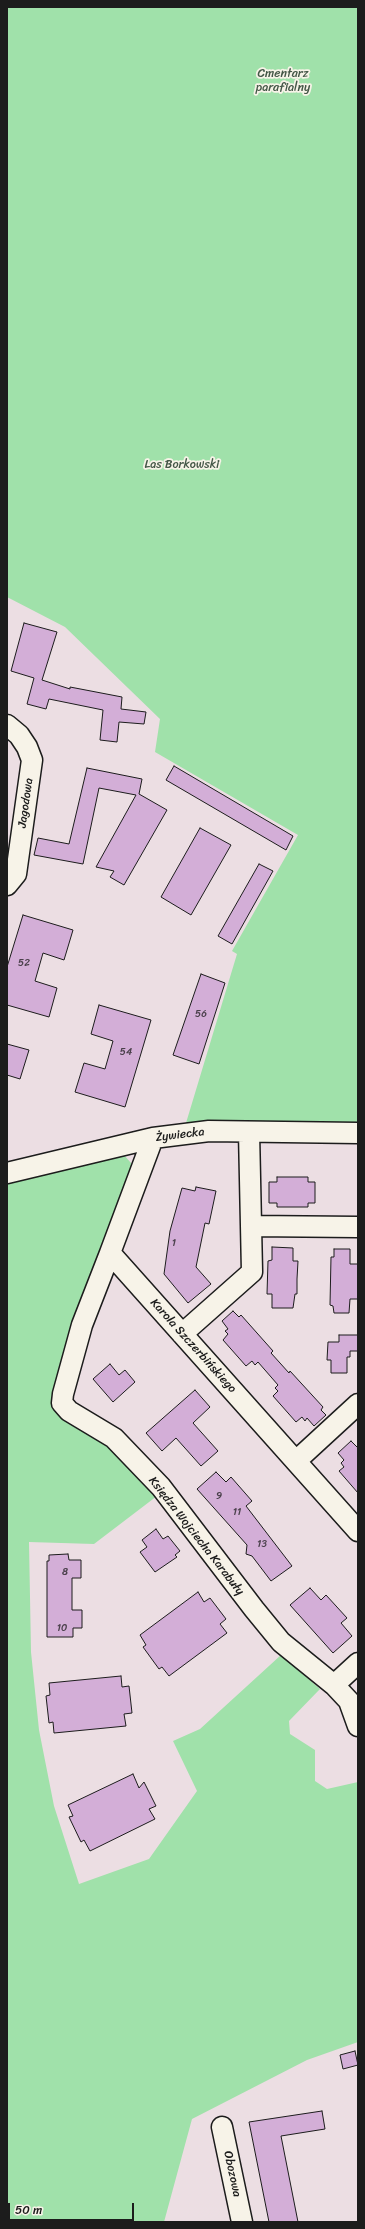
<!DOCTYPE html>
<html>
<head>
<meta charset="utf-8">
<style>
	body { margin:0 }
	#map { position:relative; width:365px; height:2229px; overflow:hidden; background:#ecdee3; font-family:Sriracha,sans-serif }
	canvas { display:block }
	.frame { position:absolute; inset:0; border:8px solid #1c1c1c; pointer-events:none }
	.scale { position:absolute; left:8px; top:2203px; width:126px; height:18px; box-sizing:border-box; border:2px solid #1c1c1c; border-top:0; padding-left:5px; font-size:12px; line-height:14px; white-space:nowrap; color:#1c1c1c; -webkit-text-stroke:3px #f7f3e8; paint-order:stroke }
</style>
</head>
<body>
<div id="map">
<canvas width="365" height="2229"></canvas>
<div class="frame"></div>
<div class="scale">50 m</div>
</div>
<script>
const g = document.querySelector('canvas').getContext('2d');
g.lineJoin = 'round';
function fillPath(path, color) { g.fillStyle = color; g.fill(path, 'evenodd'); }
const shape = rows => new Path2D(rows.map(r => 'M' + r).join(''));
function strokePath(path, color, width, dash) { g.strokeStyle = color; g.lineWidth = width; g.lineCap = dash ? 'butt' : 'round'; g.setLineDash(dash || []); g.stroke(path); }
function drawText(font, color, halo, rows, align = 'center') {
  g.font = font + ' Sriracha,sans-serif'; g.lineWidth = 3.5; g.setLineDash([]); g.textBaseline = 'middle'; g.strokeStyle = halo; g.fillStyle = color; for (const [text, x, y, turn = 0] of rows) {
    g.save(); g.translate(x, y); g.rotate((+turn || 0) * Math.PI / 180); g.textAlign = isNaN(turn) ? turn : align; if (halo) g.strokeText(text, 0, 0); g.fillText(text, 0, 0); g.restore();
  }
}
fillPath(shape([
	[7,7,358,7,358,1125,186,1123,237,954,232,951,298,835,155,752,160,719,65,627,7,597],
	[124,1155,131,1163,131,1168,74,1325,52,1406,107,1442,157,1496,94,1544,29,1542,31,1652,39,1730,54,1806,79,1884,149,1859,197,1791,173,1741,200,1729,281,1655,320,1689,289,1721,290,1734,315,1750,315,1781,327,1789,358,1782,358,2042,307,2060,192,2119,164,2222,7,2222,7,1184]
]), '#a0e1aa');
const building = shape([
	[24,623,57,632,42,680,70,689,70,687,122,697,121,709,146,712,144,724,119,722,117,742,100,740,103,710,49,699,46,709,27,704,34,678,11,671,24,623],
	[174,766,293,836,286,850,166,780,174,766],
	[87,768,142,779,139,794,167,810,124,885,110,877,114,871,96,867,136,795,99,788,83,864,34,855,38,838,69,844,87,768],
	[200,828,231,845,191,915,161,897,200,828],
	[259,864,273,871,232,944,218,936,259,864],
	[23,915,73,930,64,960,43,953,35,981,57,988,49,1017,7,1005,7,967,23,915],
	[201,974,225,983,199,1064,173,1055,201,974],
	[99,1005,151,1020,125,1107,75,1092,84,1063,105,1069,113,1041,91,1034,99,1005],
	[7,1044,29,1050,20,1079,7,1075,7,1044],
	[277,1177,308,1177,308,1182,315,1182,315,1203,308,1203,308,1207,277,1207,277,1203,269,1203,269,1182,277,1182,277,1177],
	[196,1187,216,1191,209,1224,205,1223,196,1267,211,1284,188,1303,164,1274,170,1231,182,1188,195,1191,196,1187],
	[272,1247,293,1248,293,1261,298,1261,297,1279,297,1294,295,1294,293,1308,272,1308,272,1294,267,1294,268,1261,272,1260,272,1247],
	[334,1249,350,1249,350,1264,358,1264,358,1299,350,1299,349,1313,334,1313,333,1306,330,1305,331,1257,334,1257,334,1249],
	[233,1311,239,1317,241,1315,273,1351,271,1353,289,1373,290,1371,323,1407,321,1410,326,1415,314,1426,307,1418,305,1421,302,1417,296,1422,273,1396,278,1391,275,1388,278,1385,258,1362,255,1365,252,1361,246,1366,223,1340,228,1334,225,1331,228,1329,222,1321,233,1311],
	[339,1335,358,1335,358,1351,350,1351,350,1357,347,1357,347,1373,331,1373,331,1360,327,1360,328,1342,339,1342,339,1335],
	[110,1364,119,1375,125,1370,135,1382,113,1402,93,1379,110,1364],
	[195,1390,210,1407,193,1423,218,1451,201,1466,176,1438,162,1451,146,1433,195,1390],
	[351,1441,358,1448,358,1493,339,1471,344,1467,341,1463,344,1460,338,1453,351,1441],
	[216,1472,226,1482,231,1477,252,1501,246,1506,292,1566,271,1581,252,1556,246,1554,247,1545,197,1489,216,1472],
	[156,1529,163,1539,168,1536,180,1551,175,1555,177,1557,155,1572,140,1552,147,1547,142,1540,156,1529],
	[68,1554,69,1560,81,1560,81,1578,72,1578,72,1610,82,1610,82,1628,73,1628,73,1637,47,1637,47,1561,49,1561,49,1555,68,1554],
	[310,1588,321,1600,326,1595,347,1618,341,1623,352,1636,333,1653,290,1605,310,1588],
	[198,1592,204,1602,210,1598,226,1619,220,1624,227,1633,169,1676,162,1667,159,1669,143,1647,146,1645,140,1635,198,1592],
	[121,1676,122,1687,129,1686,132,1713,124,1714,126,1726,54,1733,53,1722,49,1723,46,1696,50,1695,49,1683,121,1676],
	[133,1774,139,1788,144,1782,156,1806,149,1809,155,1819,90,1851,84,1840,81,1842,69,1817,73,1816,68,1805,133,1774],
	[355,2051,358,2065,343,2069,340,2055,355,2051],
	[322,2111,325,2129,281,2136,298,2222,269,2222,249,2122,322,2111]
]);
fillPath(building, '#d3aed7');
strokePath(building, '#1c1c1c', 1);
const minor = shape([
	[7,725,19,735,27,747,32,760,16,874,7,885],
	[153,1138,110,1253,358,1531],
	[7,1173,153,1138,209,1131,358,1133],
	[251,1226,358,1227],
	[110,1253,82,1325,63,1394,62,1403,69,1411,114,1438,161,1487,254,1609,281,1642,334,1685,349,1701,358,1726],
	[182,1334,252,1272,249,1132],
	[296,1461,358,1404],
	[334,1685,358,1663],
	[222,2127,242,2222]
]);
strokePath(minor, '#1c1c1c', 23);
strokePath(minor, '#f7f3e8', 20);
drawText('10px', '#4a404b', null, [
	["52",24,963],
	["56",201,1014],
	["54",126,1052],
	["1",174,1243],
	["9",219,1496],
	["11",237,1512],
	["13",262,1544],
	["8",65,1572],
	["10",62,1628]
]);
drawText('12px', '#445747', '#f7f3e8', [
	["Cmentarz",283,74],
	["parafialny",283,88],
	["Las Borkowski",182,465]
]);
drawText('12px', '#1c1c1c', '#f7f3e8', [
	["Jagodowa",26,803,-82],
	["Żywiecka",180,1135,-7],
	["Karola Szczerbińskiego",193,1346,48],
	["Księdza Wojciecha Karabuły",196,1536,52],
	["Obozowa",232,2174,78]
]);
</script>
</body>
</html>
